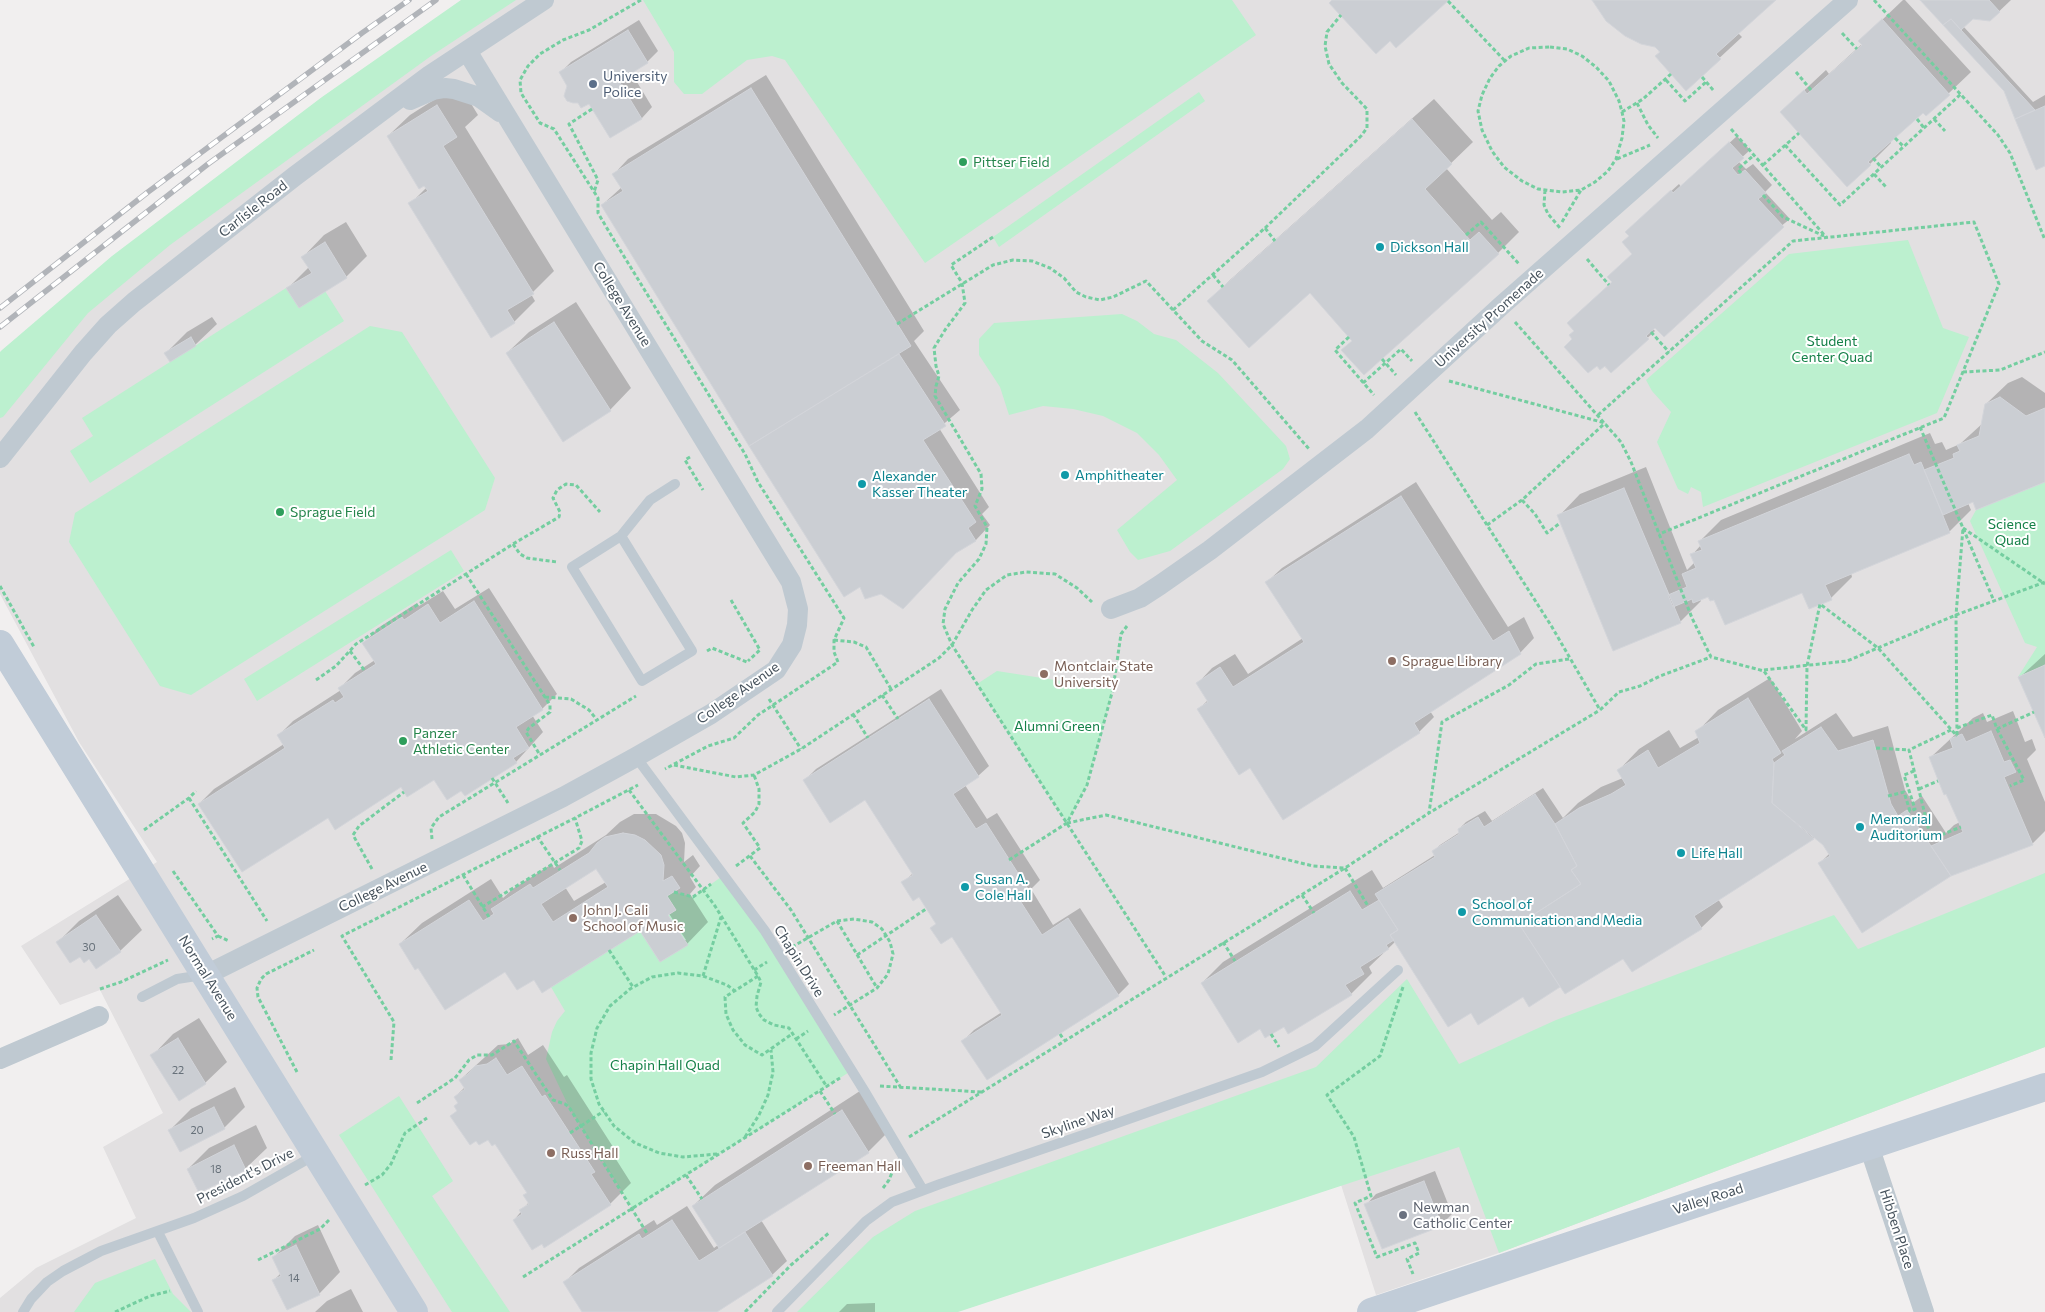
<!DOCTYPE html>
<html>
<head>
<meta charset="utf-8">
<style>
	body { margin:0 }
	canvas { display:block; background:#f1efef }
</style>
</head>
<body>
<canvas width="2045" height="1312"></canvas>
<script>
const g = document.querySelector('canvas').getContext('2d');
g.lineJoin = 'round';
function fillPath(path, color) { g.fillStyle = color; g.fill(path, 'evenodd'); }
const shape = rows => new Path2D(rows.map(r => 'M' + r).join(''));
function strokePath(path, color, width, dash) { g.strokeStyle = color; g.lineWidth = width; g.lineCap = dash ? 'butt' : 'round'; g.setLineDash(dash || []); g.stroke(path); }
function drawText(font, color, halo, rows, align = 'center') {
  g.font = font + ' Commissioner,sans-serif'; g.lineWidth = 4; g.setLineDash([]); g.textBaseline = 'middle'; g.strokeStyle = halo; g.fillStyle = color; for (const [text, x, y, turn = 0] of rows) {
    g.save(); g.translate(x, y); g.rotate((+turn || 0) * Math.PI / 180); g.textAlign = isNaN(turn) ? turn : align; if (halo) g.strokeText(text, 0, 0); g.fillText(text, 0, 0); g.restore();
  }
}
fillPath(shape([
	[483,0,2045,0,2045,1047,1499,1253,1376,1295,1323,1128,954,1312,0,1312,0,1298,36,1268,136,1218,103,1147,163,1113,100,990,60,1005,21,946,157,862,79,742,0,594,0,417,88,293]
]), '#e2e0e1');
fillPath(shape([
	[461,0,516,0,431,56,170,245,88,313,3,417,0,418,0,352,2,350,112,256,322,97],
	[643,0,1232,0,1256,35,925,263,785,60,772,56,747,60,702,94,684,94,674,82,674,52],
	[1199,92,1205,101,999,247,993,237],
	[1908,240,1943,328,1969,337,1937,413,1703,507,1701,492,1691,487,1688,494,1678,489,1657,442,1671,412,1652,391,1646,380,1789,254],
	[286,288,299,308,325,291,344,321,90,483,70,451,93,436,82,418],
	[1122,314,1137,321,1154,334,1176,340,1218,373,1286,446,1290,459,1283,469,1170,551,1138,560,1130,552,1117,530,1177,480,1159,455,1137,433,1103,416,1073,409,1043,406,1009,415,1000,387,979,355,979,339,994,323],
	[370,326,402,332,495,478,485,510,191,695,160,686,69,542,75,513],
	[2045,482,2045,665,2018,677,2037,647,2025,643,1970,521,1976,510],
	[451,550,464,571,257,701,244,679],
	[997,671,1113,689,1087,785,1067,823,977,684],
	[2045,873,2045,1047,1499,1253,1459,1147,958,1312,797,1312,873,1237,915,1211,1316,1067,1407,979,1459,1064,1556,1020,1834,915,1858,949],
	[724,875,851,1071,633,1209,569,1107,546,1059,552,1032,557,1021,565,1011,551,987,640,931,660,962,687,945,668,915,676,910,667,896,674,892,693,897],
	[399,1096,453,1181,432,1196,510,1312,452,1312,339,1135],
	[155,1259,173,1294,191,1312,74,1312,95,1283]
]), '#bcf0cf');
fillPath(shape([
	[1594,0,1774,0,1738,33,1742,37,1686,89,1655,46],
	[1903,0,1905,0,1971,72,1926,115,1923,111,1890,141,1891,143,1870,164,1781,112,1826,70,1829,74,1862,44,1860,41],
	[1921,0,2011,0,1990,20,1972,18,1963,26,2033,102,2045,95,2045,165,2037,168,2005,91],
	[639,20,658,51,647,62,631,72,652,107,642,118,611,137,589,102,568,86,560,73,571,62],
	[766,75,924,331,914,341,960,410,939,428,989,507,982,514,990,525,976,540,881,592,860,585,844,596,602,205,622,187,614,174,628,159],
	[459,84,478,115,465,127,554,271,531,294,535,301,514,322,410,204,427,187,388,136,410,115],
	[1434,99,1473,142,1446,168,1492,220,1501,212,1519,232,1498,253,1343,350,1353,340,1310,292,1209,301,1230,280],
	[1737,136,1750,150,1738,161,1746,169,1753,164,1772,185,1765,192,1790,219,1655,326,1653,329,1655,331,1611,372,1574,339,1575,330,1634,254,1630,236,1634,225,1679,184,1681,187],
	[346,222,367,256,346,277,288,288,309,267,303,257,324,235],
	[576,302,631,388,610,410,563,440,507,353,529,332],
	[212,317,217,324,195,345,166,353,187,332],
	[2022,377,2045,393,2045,481,1968,503,1971,510,1949,532,1851,573,1852,577,1831,598,1803,591,1715,598,1709,595,1700,599,1701,601,1680,622,1559,516,1580,494,1646,467,1687,570,1695,562,1692,555,1701,545,1700,541,1721,520,1930,433,1935,444,1942,442,1946,450,1960,444,1983,423,1986,404,2008,383],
	[1416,482,1508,627,1524,617,1534,638,1520,653,1430,711,1434,717,1419,732,1283,818,1250,766,1199,709,1208,700,1198,683,1212,668,1235,654,1248,674,1303,638,1267,582,1282,568],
	[489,588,557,694,542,709,532,715,543,732,516,762,402,785,328,816,199,804,214,789,284,744,279,735,293,721,341,690,340,688,355,673,375,660,364,643,378,628,417,603,419,606,443,591,455,609],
	[2045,654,2045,735,2020,677],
	[1770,678,1802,731,1795,739,1836,713,1853,737,1888,726,1905,790,1913,803,1922,796,1946,833,1954,825,1960,822,1931,757,1973,718,1983,713,1987,722,2013,711,2025,742,2032,739,2036,750,2027,759,2045,802,2045,831,2032,844,1950,875,1820,863,1830,853,1824,844,1815,837,1718,899,1723,907,1701,928,1623,957,1559,987,1523,995,1471,1011,1396,941,1369,967,1372,973,1351,994,1284,1025,1260,1028,1202,983,1223,962,1372,870,1383,888,1435,855,1433,852,1440,845,1460,832,1459,829,1466,822,1485,811,1492,821,1543,788,1563,818,1578,803,1601,787,1623,778,1618,771,1639,749,1669,730,1680,748,1699,737,1697,732,1718,710],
	[941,689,989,766,978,776,965,785,987,819,997,813,1040,880,1031,889,1053,925,1080,908,1129,984,1118,995,963,1041,974,1030,1002,1012,952,935,932,928,937,923,919,895,903,883,913,873,866,799,805,780,816,769],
	[634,814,656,814,676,826,682,833,685,843,684,862,693,855,700,866,690,877,696,887,690,894,708,922,687,944,640,930,534,978,506,970,419,966,400,944,422,923,491,879,503,898,514,888,552,864,554,868,606,835,620,822],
	[597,867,606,882,574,901,565,887],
	[666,909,686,940,683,940,664,910],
	[118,895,142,930,120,951,80,955,58,942,79,921],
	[199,1018,227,1062,205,1083,179,1100,152,1056,173,1034],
	[518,1038,528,1055,543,1045,564,1077,567,1075,615,1150,612,1153,631,1183,610,1204,542,1242,514,1220,529,1202,525,1195,528,1192,496,1142,452,1116,458,1110,459,1102,455,1097,465,1087,460,1080,498,1045,509,1044],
	[235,1087,245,1107,224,1128,170,1130,191,1109],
	[863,1089,889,1131,868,1152,761,1220,787,1261,772,1275,715,1312,583,1312,565,1282,579,1268,654,1220,657,1225,687,1206,714,1248,718,1245,693,1206,715,1185],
	[256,1125,267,1148,245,1169,188,1169,209,1148],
	[1435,1171,1452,1214,1441,1225,1366,1205,1376,1194],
	[318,1225,340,1272,319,1294,274,1280,281,1273,273,1258,295,1236],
	[351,1289,363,1312,315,1312,327,1301],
	[875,1303,875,1312,839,1312,847,1304]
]), '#0003');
const building = shape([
	[1332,0,1449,0,1396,48,1390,41,1376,54,1329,3,1332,0],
	[1592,0,1776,0,1716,54,1721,59,1686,91,1655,56,1660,52,1655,47,1641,44,1625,36,1606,21,1592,0],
	[1920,0,1989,0,2000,12,1990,21,1973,19,1961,30,1951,19,1943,25,1920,0],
	[1882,19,1950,95,1926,116,1923,113,1868,162,1871,165,1847,187,1780,112,1804,90,1807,94,1862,45,1858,41,1882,19],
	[1951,19,1961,30,2035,110,2015,119,2004,91,1943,25,1951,19],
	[628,30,648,63,619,81,642,119,610,138,589,104,581,108,578,103,573,103,567,101,564,96,567,86,559,72,628,30],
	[751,88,911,346,749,446,601,205,623,191,612,174,751,88],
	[437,105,457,137,443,146,534,294,507,310,515,323,491,338,408,203,428,191,424,186,419,189,387,136,437,105],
	[2045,106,2045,166,2036,170,2015,119,2045,106],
	[1412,119,1452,164,1425,189,1470,240,1479,232,1499,254,1364,375,1341,350,1352,341,1310,293,1249,348,1207,301,1412,119],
	[1729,142,1744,158,1732,168,1738,175,1745,170,1766,193,1758,199,1784,227,1664,337,1655,328,1646,336,1649,339,1611,373,1605,366,1600,370,1597,366,1588,373,1564,347,1572,339,1569,335,1574,331,1567,323,1612,282,1607,277,1632,254,1622,242,1629,236,1625,232,1671,190,1673,193,1729,142],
	[325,242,347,278,299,308,286,288,312,273,301,257,325,242],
	[554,322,611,411,563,442,506,353,554,322],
	[191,337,196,346,170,362,164,353,191,337],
	[899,354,946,426,923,440,976,522,968,528,976,541,956,553,903,609,881,594,865,599,860,587,844,597,749,446,899,354],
	[2000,397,2026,416,2045,408,2045,482,1976,510,1973,502,1943,515,1924,470,1954,458,1953,454,1960,451,1957,445,1979,436,1985,404,2000,397],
	[1909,454,1914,465,1921,462,1950,533,1825,585,1832,600,1809,609,1802,593,1725,625,1714,600,1710,601,1708,597,1693,603,1692,599,1673,607,1668,595,1687,587,1682,574,1696,568,1690,554,1702,550,1698,541,1909,454],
	[1624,488,1681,623,1613,651,1557,515,1624,488],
	[1401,496,1493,641,1509,631,1521,654,1414,723,1420,733,1283,820,1250,768,1239,775,1197,709,1208,702,1196,683,1220,667,1233,687,1304,642,1265,582,1401,496],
	[474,601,543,710,516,727,529,748,513,758,517,763,465,796,461,791,447,800,434,780,407,797,401,787,335,830,328,818,242,872,198,804,285,748,277,735,333,700,335,703,344,697,338,688,376,664,362,643,402,617,404,620,428,604,440,623,474,601],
	[2045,665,2045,738,2018,677,2045,665],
	[1748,698,1781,753,1772,759,1774,763,1772,803,1814,839,1694,916,1702,929,1632,972,1623,959,1565,994,1519,924,1581,884,1571,870,1577,866,1555,824,1579,808,1611,794,1626,785,1617,770,1648,750,1658,768,1700,743,1695,731,1748,698],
	[929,699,979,777,953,794,976,829,986,823,1030,892,1019,899,1042,935,1068,918,1119,996,987,1080,961,1041,1002,1015,952,937,941,944,930,928,936,924,919,897,913,901,901,882,913,875,865,800,830,823,803,780,929,699],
	[1821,727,1838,751,1873,740,1891,804,1898,816,1907,810,1951,876,1862,933,1818,863,1830,856,1823,845,1772,803,1774,763,1785,755,1782,751,1821,727],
	[1991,731,2004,762,2010,760,2016,772,2004,777,2033,845,1951,876,1931,846,1963,832,1946,794,1944,795,1929,757,1953,748,1950,739,1957,736,1962,734,1966,742,1991,731],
	[1535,794,1555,824,1577,866,1571,870,1581,884,1519,924,1560,987,1529,1007,1523,997,1478,1025,1471,1013,1448,1027,1390,935,1398,930,1375,894,1435,857,1432,851,1459,834,1458,829,1478,817,1484,827,1535,794],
	[623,833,635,835,645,840,661,855,664,865,663,881,672,876,680,888,667,896,676,910,668,915,688,945,660,962,640,931,542,993,534,980,517,990,505,972,445,1010,418,968,415,970,399,944,469,900,483,921,494,914,491,909,530,884,533,888,589,853,597,843,605,837,623,833],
	[596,869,608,887,553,922,541,904,596,869],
	[1350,891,1362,910,1379,900,1398,930,1390,935,1394,940,1386,945,1389,949,1360,967,1364,974,1345,985,1352,995,1288,1034,1284,1027,1265,1038,1260,1029,1238,1043,1201,983,1350,891],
	[96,915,121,952,96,969,89,959,84,963,80,957,70,963,56,942,96,915],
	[178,1038,206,1084,179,1101,150,1055,178,1038],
	[496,1058,507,1075,522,1066,542,1097,545,1095,595,1172,591,1174,611,1205,544,1248,542,1244,532,1250,513,1220,522,1214,519,1210,529,1204,523,1195,527,1193,495,1144,492,1146,488,1140,479,1145,476,1141,470,1145,450,1116,457,1111,454,1106,458,1103,454,1097,465,1089,459,1080,468,1074,475,1066,487,1064,496,1058],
	[214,1107,225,1129,180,1152,168,1130,214,1107],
	[842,1110,869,1153,719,1248,692,1206,842,1110],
	[234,1145,246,1170,199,1193,187,1169,234,1145],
	[1424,1181,1442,1226,1382,1249,1364,1204,1424,1181],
	[672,1220,699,1261,745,1232,773,1276,717,1312,582,1312,563,1282,639,1234,642,1239,672,1220],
	[296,1245,320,1295,287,1310,272,1280,281,1276,272,1257,296,1245]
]);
fillPath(building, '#cbced3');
strokePath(building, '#d3d5da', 1);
strokePath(shape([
	[641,0,589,30,563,40,540,54,528,66,520,80,521,93,540,123,554,129,598,198,598,213,614,240,745,454,758,482,844,618,834,640,834,652,838,662,758,715,734,738,708,746,665,769],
	[1874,0,1998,135,2010,153,2045,240],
	[1448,1,1505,61],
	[1842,33,1857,49],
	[1550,47,1567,49,1582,56,1596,67,1609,81,1619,101,1622,112,1624,121,1622,138,1616,159,1608,171,1595,182,1581,190,1562,192,1538,189,1522,181,1504,167,1492,151,1482,130,1478,111,1482,95,1490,78,1499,66,1511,56,1529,48,1550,47],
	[1796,72,1811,90],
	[1702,77,1714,91],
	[1666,80,1685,101,1706,82],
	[1637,103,1648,125,1658,138],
	[592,109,569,124,598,180,594,192],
	[1622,112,1643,99,1671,74],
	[1917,119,1924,128],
	[1934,119,1945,131],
	[1731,129,1826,237],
	[1895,138,1904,147],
	[1785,145,1840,205,1961,94],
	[1873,158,1881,167],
	[1617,159,1650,145],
	[1763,165,1799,133],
	[1741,173,1738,169,1754,155],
	[1874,174,1886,187],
	[1545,190,1544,205,1548,214,1560,228],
	[1763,195,1783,217,1824,236],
	[1562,222,1581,190],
	[1265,228,1361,136,1367,128,1367,109,1342,83,1329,64,1325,46,1327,32,1341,15],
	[1466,235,1481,222,1519,264],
	[993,237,951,265,962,283,965,303,945,330,934,348,936,366,939,376,936,386,935,396,981,474,982,489,975,506,987,527,986,544,979,559,958,583,945,609,943,624,952,645,1166,977],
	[1587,259,1609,285],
	[1213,275,1223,287],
	[1173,310,1265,228,1275,241],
	[1515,322,1621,442,1631,462,1692,618,1711,657,1764,671,1806,730,1807,666,1820,604,1878,648,1957,736],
	[897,324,993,265,1013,260,1032,261,1050,268,1064,278,1076,292,1086,297,1100,300,1113,297,1146,281,1202,341,1232,360,1309,449],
	[1651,332,1669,352],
	[1349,337,1335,350,1374,395],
	[1382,359,1396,375],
	[1963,372,2000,370,2045,352],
	[1449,381,1605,423],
	[1363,383,1401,349,1412,361],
	[1415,412,1552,627,1600,710,1619,692,1640,686,1660,676,1711,657],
	[1598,415,1793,241,1974,222,1999,284,1944,418,1659,534],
	[1920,427,1994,601],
	[690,457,685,460,703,490],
	[1522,500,1535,514,1547,533,1560,523],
	[1487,525,1522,500,1605,423],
	[1963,528,2045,584],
	[513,544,520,554,527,558,557,562],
	[466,574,550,705,550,712,529,728,526,732,540,755],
	[0,586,34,647],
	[731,600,760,650,748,661],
	[834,640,854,642,866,647,891,689],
	[350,651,365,671],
	[707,651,712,648,747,662],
	[1569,659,1536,664,1509,685,1442,722,1429,813,1600,710],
	[1764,670,1847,661,1956,615,2045,582],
	[316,680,336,666,356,644,513,544,559,517,560,512,553,498,557,490,566,484,576,485,600,512],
	[882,695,898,719],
	[545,697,571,699,589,710,597,720],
	[769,699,801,749],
	[853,714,868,738],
	[1957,728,1992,715,1997,729,2034,712],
	[1997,729,2024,780,2010,786],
	[1951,730,1909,750,1931,839,1961,827],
	[1957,735,1956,615,1963,528],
	[1876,748,1909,750],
	[674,765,736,777,754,775,801,749,939,658,952,645,972,610,986,590,1007,575,1026,572,1055,574,1077,588,1092,602],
	[492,778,508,803],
	[1919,789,1938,781],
	[629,790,715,906,758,976,761,982,757,996,756,1007,759,1014,764,1020,774,1025,789,1028,827,1087],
	[1888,796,1904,792,1910,811,1915,809,1904,775,1914,771],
	[189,798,267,921],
	[1067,823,1106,815,1313,866,1344,868],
	[144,830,189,798,196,791],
	[537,836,560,870],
	[432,839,431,828,439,817,636,696],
	[750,856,791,910,901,1088],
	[1009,860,1067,823,1087,785,1113,689,1121,634,1127,626],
	[736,866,760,848,743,823,755,812,759,804,759,789,754,775],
	[1345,868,1368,906],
	[372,869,353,835,359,826,404,792],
	[173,871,218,936,212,939],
	[463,875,489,917],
	[674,892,693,897,711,884],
	[1302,895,1314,913],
	[482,907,579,848,582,841,575,818],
	[837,921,877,988],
	[218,936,229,941],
	[1223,942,1235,961],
	[792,947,837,921,854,919,872,922,882,929,890,942,893,954,888,974,877,988,834,1015],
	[609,950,633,987],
	[857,955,926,909],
	[754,970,767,962],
	[703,976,721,917],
	[758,976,725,997,726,1014,733,1030,745,1045,762,1055,792,1034],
	[1403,987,1380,1056,1327,1095,1354,1137,1371,1196,1355,1203,1377,1257,1415,1243,1419,1253,1407,1259,1413,1274],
	[100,989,121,982,168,960],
	[1060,1034,1064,1040],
	[1271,1034,1279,1047],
	[796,1039,808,1031],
	[391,1060,394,1022,342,936,575,818,638,785],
	[297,1072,258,997,257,988,261,979,266,974,314,950],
	[880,1086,981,1092],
	[820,1091,835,1114],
	[417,1103,455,1078,469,1060,477,1055,492,1055,514,1041,553,1100,565,1104,569,1107,648,1235],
	[570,1133,604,1111],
	[745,1137,759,1115,768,1095,773,1072,771,1050],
	[909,1137,1345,868,1429,813],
	[717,1154,683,1157,659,1153,635,1143,614,1126,599,1104,591,1079,591,1053,597,1028,610,1006,630,989,652,977,678,973,703,976,727,985,735,991],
	[686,1175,702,1199],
	[365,1185,382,1175,391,1164,405,1133,427,1118],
	[883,1188,889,1180,893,1170],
	[258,1260,320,1229,329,1220],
	[523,1277,840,1078],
	[115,1312,150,1296,170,1291],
	[745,1312,791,1265,830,1232]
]), '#74cea0', 3, [4, 2.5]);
strokePath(shape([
	[621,536,572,567,642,681,692,651,621,536,650,500,675,484],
	[636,757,765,931,865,1092,923,1190],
	[142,997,177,979,203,975],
	[158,1232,198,1312],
	[23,1312,31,1299,47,1282,63,1271,101,1251,194,1218,243,1196,315,1155],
	[777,1312,866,1221,892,1202,940,1184,1089,1133,1262,1072,1315,1046,1398,970]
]), '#bfc9d1', 10);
strokePath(shape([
	[410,100,433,90,445,88,454,89,479,97,500,112],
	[0,458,83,353,108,325,134,302,295,176,430,75,544,0],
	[1111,609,1140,598,1160,585,1210,550,1367,429,1501,306,1848,0],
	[206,975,563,797,636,757,711,714,776,670,792,645,797,625,798,609,791,582,467,51],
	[0,1059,99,1016],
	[1869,1146,1924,1312]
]), '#bfc9d1', 20);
strokePath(shape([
	[0,644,414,1312],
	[1371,1312,2045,1087]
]), '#c1ccd8', 28);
const rail = shape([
	[0,308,148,192,362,33,409,0],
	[0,327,208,164,436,0]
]);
strokePath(rail, '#b1b4b9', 5.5);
strokePath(rail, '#fff', 4, [11]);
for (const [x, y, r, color] of [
	[593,84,5,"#5c6f8a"],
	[963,162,5,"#2e9e5b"],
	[1380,247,5,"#0f9aa8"],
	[1065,475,5,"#0f9aa8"],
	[862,484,5,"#0f9aa8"],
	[280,512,5,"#2e9e5b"],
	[1392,661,5,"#8d6e63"],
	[1044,674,5,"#8d6e63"],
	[403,741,5,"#2e9e5b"],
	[1860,827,5,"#0f9aa8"],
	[1681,853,5,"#0f9aa8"],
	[965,887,5,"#0f9aa8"],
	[1462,912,5,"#0f9aa8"],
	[573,918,5,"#8d6e63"],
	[551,1153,5,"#8d6e63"],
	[808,1166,5,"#8d6e63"],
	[1403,1215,5,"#6b7280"]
]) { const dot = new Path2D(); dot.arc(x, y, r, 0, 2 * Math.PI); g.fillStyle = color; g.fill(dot); strokePath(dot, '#fff', 2); }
drawText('11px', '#67717a', null, [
	["30",89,947],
	["22",178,1070],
	["20",197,1130],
	["18",216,1169],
	["14",294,1278]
]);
drawText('14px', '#4e5e75', '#fff', [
	["University",603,76],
	["Police",603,92]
], 'left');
drawText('14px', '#27864d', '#fff', [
	["Pittser Field",973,162],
	["Sprague Field",290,512],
	["Panzer",413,733],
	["Athletic Center",413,749]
], 'left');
drawText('14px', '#46525c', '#fff', [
	["Carlisle Road",253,209,-38],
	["College Avenue",622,304,58],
	["University Promenade",1489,318,-42],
	["College Avenue",738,693,-35],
	["College Avenue",383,887,-26],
	["Chapin Drive",799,961,58],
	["Normal Avenue",208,978,58],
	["Skyline Way",1078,1122,-19],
	["President's Drive",245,1176,-27],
	["Valley Road",1708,1199,-18],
	["Hibben Place",1897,1229,72]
]);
drawText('14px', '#0d838f', '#fff', [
	["Dickson Hall",1390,247],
	["Amphitheater",1075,475],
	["Alexander",872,476],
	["Kasser Theater",872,492],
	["Memorial",1870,819],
	["Auditorium",1870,835],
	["Life Hall",1691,853],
	["Susan A.",975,879],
	["Cole Hall",975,895],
	["School of",1472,904],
	["Communication and Media",1472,920]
], 'left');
drawText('14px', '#158048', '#fff', [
	["Student",1832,341],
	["Center Quad",1832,357],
	["Science",2012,524],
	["Quad",2012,540],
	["Alumni Green",1057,726],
	["Chapin Hall Quad",665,1065]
]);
drawText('14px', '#785e54', '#fff', [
	["Sprague Library",1402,661],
	["Montclair State",1054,666],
	["University",1054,682],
	["John J. Cali",583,910],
	["School of Music",583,926],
	["Russ Hall",561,1153],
	["Freeman Hall",818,1166]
], 'left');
drawText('14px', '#5b616d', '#fff', [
	["Newman",1413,1207],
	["Catholic Center",1413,1223]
], 'left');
</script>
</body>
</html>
